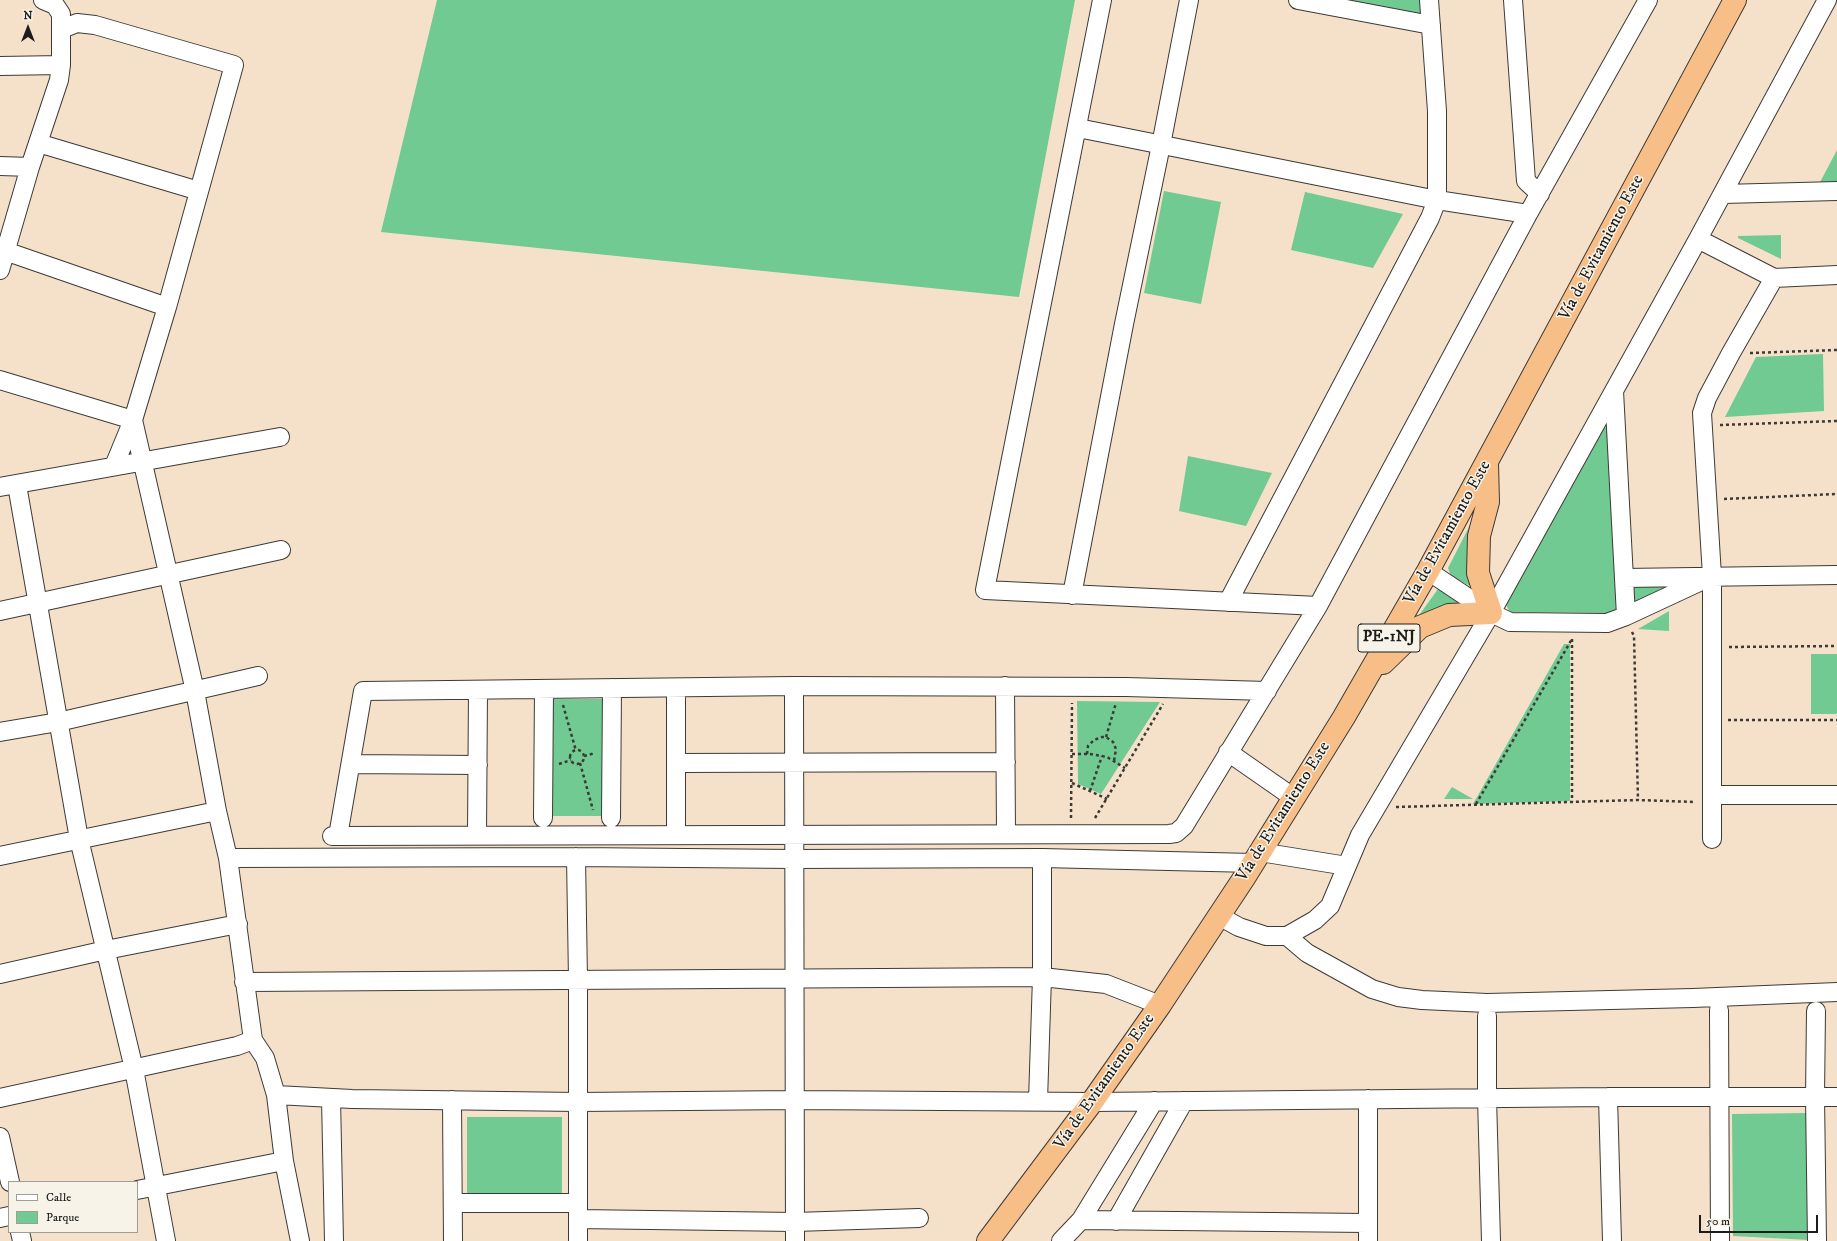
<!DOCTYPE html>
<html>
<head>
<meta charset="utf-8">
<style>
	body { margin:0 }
	#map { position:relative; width:1837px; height:1241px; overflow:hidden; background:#f5e1c9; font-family:"IM FELL DW Pica",serif }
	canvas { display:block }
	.legend { position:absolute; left:8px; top:1181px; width:130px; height:52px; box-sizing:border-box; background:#f7f3e8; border:1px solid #9f9d96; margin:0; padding:5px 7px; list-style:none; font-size:12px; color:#1c1c1c }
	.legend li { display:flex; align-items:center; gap:8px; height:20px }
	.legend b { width:20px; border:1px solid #9f9d96 }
	.north { position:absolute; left:8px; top:8px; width:40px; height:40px; -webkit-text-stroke:3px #f7f3e8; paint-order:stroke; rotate:0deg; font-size:11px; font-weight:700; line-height:16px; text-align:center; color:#1c1c1c }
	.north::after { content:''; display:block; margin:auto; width:14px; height:18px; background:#1c1c1c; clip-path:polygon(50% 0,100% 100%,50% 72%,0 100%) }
	.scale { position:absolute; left:1699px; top:1215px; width:119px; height:18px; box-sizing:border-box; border:2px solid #1c1c1c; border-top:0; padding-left:5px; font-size:12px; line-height:14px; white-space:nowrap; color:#1c1c1c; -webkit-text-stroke:3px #f7f3e8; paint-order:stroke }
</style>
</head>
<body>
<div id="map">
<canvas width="1837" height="1241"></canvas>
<ul class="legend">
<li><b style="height:5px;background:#fff"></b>Calle</li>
<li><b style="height:11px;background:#70ca91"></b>Parque</li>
</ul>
<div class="north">N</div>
<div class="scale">50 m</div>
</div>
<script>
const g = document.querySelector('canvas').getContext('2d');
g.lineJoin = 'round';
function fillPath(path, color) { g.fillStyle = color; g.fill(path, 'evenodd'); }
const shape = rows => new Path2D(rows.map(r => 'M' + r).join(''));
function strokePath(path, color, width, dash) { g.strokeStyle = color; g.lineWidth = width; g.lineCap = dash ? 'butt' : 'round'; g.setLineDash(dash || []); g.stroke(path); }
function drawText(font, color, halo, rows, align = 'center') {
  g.font = font + ' "IM FELL DW Pica",serif'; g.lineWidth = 3; g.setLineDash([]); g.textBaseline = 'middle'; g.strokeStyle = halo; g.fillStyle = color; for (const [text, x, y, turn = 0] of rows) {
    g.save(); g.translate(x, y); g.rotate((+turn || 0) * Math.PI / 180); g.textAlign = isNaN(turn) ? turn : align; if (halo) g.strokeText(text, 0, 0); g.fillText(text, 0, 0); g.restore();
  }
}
fillPath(shape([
	[437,0,1075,0,1019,297,381,232],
	[1328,0,1422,0,1423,13,1417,18],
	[1837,150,1837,186,1818,186],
	[1164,191,1221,202,1201,304,1144,293],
	[1305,192,1403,214,1373,268,1291,250],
	[1781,235,1781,259,1738,238,1738,236],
	[1823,354,1824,411,1725,417,1756,357],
	[1605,426,1608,433,1616,610,1611,613,1510,612,1506,605,1507,595,1597,428],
	[1188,456,1272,473,1246,526,1179,511],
	[1470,525,1475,528,1474,588,1451,576,1448,568],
	[1636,584,1663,584,1665,589,1640,605,1632,603,1628,593],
	[1438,589,1466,604,1417,618],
	[1669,611,1669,631,1638,629],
	[1564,644,1570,644,1570,801,1473,804],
	[1811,654,1837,654,1837,714,1811,714],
	[549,699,607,699,607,816,548,816],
	[1077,701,1160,702,1101,794,1078,784],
	[1452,787,1473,799,1444,799],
	[1808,1113,1809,1240,1733,1236,1732,1114],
	[467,1117,562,1117,562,1193,467,1193]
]), '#70ca91');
const minor = shape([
	[1102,0,985,590,1318,606],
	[1298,0,1431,25],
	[1513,0,1526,181,1540,194],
	[62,29,77,23,95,25,234,65,167,307,133,420,114,466],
	[0,66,61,65],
	[1078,128,1437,200,1528,214],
	[38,143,199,191],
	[0,166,30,167],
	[1723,194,1837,191],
	[1698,239,1774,278,1837,275],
	[0,251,5,251,167,307],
	[0,270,30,167,59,80,61,65,61,14,55,5,43,0],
	[0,380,133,420,195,691,217,811,228,858,253,1040,265,1058,276,1095,284,1161,300,1241],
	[1614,391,1626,616],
	[17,485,79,839,134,1069,166,1241],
	[0,487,280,437],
	[1428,571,1491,613,1510,622,1607,623,1626,616,1712,576],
	[1624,578,1837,575],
	[1072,595,1124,324,1161,145,1189,0],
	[1228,602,1430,218,1437,200,1437,111,1429,0],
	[0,611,281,550],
	[794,686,795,1241],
	[1005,686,1006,834],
	[676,688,676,835],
	[0,732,58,722,258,676],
	[1228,752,1294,798],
	[676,763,1006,762],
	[351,764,478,765],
	[1712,795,1837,795],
	[543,818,544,689],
	[611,818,612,688],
	[477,835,478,690],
	[332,836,1169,834,1176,833,1184,826,1318,606,1528,214,1648,0],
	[338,836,363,691,794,686,1126,687,1267,691],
	[1712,839,1712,576,1702,413,1707,398,1731,353,1774,278],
	[1260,852,1347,866],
	[0,856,217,811],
	[576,857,578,980,578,1241],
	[228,858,576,857,794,859,1042,858,1253,863],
	[1219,916,1239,927,1266,936,1287,936,1315,920,1330,906,1360,835,1491,613,1698,239,1827,0],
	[1287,936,1307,953,1372,989,1398,997,1422,1000,1487,1003,1693,998,1837,992],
	[0,974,106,950,238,924],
	[244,982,1042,977,1106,984,1160,1005],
	[1719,1010,1720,1241],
	[1816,1011,1815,1097,1817,1241],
	[1487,1016,1487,1098,1491,1241],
	[276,1095,352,1099,578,1102,795,1100,1092,1102,1608,1097,1837,1097],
	[1608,1097,1612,1241],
	[0,1098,237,1046,253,1040],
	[331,1098,334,1241],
	[452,1100,453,1241],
	[1038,1101,1042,977,1042,858],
	[0,1137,10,1182],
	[137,1190,284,1161],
	[453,1203,578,1203],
	[0,1218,9,1216],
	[578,1219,795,1222,919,1218],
	[1081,1220,1367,1223],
	[1116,1221,1184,1101],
	[20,1232,22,1241],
	[1061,1241,1081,1220,1154,1101],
	[1368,1241,1368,1099]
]);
const highway = shape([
	[1383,663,1420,627,1449,615,1491,613,1478,573,1479,536,1488,502,1487,463],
	[988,1241,1092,1102,1160,1005,1244,878,1344,717,1428,571,1735,0]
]);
strokePath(minor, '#3d3a36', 20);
strokePath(highway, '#3d3a36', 24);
strokePath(shape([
	[1750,353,1837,350],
	[1720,425,1837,421],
	[1724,499,1837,494],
	[1632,632,1634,636,1638,800],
	[1572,639,1572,802],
	[1729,647,1837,646],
	[563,705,576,751],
	[1728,720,1837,720],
	[1106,737,1116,703],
	'570 757a7 7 0 1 1 14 0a7 7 0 1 1-14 0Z',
	[1072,754,1090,754,1107,757,1125,768],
	[1087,754,1088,746,1094,740,1102,737,1106,737,1113,742,1116,749,1114,761],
	[584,756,595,753],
	[580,763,593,810],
	[559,764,571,760],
	[1072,783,1107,799],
	[1090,791,1102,756],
	[1476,804,1572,639],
	[1396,807,1638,800,1695,802],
	[1071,818,1072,703],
	[1095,818,1163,704]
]), '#3d3a36', 2.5, [3, 3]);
strokePath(minor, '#fff', 18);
strokePath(highway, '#f7be87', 22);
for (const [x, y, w] of [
	[1389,638,62]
]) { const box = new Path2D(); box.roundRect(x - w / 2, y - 14, w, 28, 3); g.fillStyle = '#f7f3e8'; g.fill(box); strokePath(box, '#1c1c1c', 1); }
drawText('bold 16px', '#1c1c1c', null, [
	["PE-1NJ",1389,638]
]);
drawText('17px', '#1c1c1c', '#f7f3e8', [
	["Vía de Evitamiento Este",1602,248,-62],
	["Vía de Evitamiento Este",1448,533,-61],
	["Vía de Evitamiento Este",1284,812,-58],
	["Vía de Evitamiento Este",1105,1082,-55]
]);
</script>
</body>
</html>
